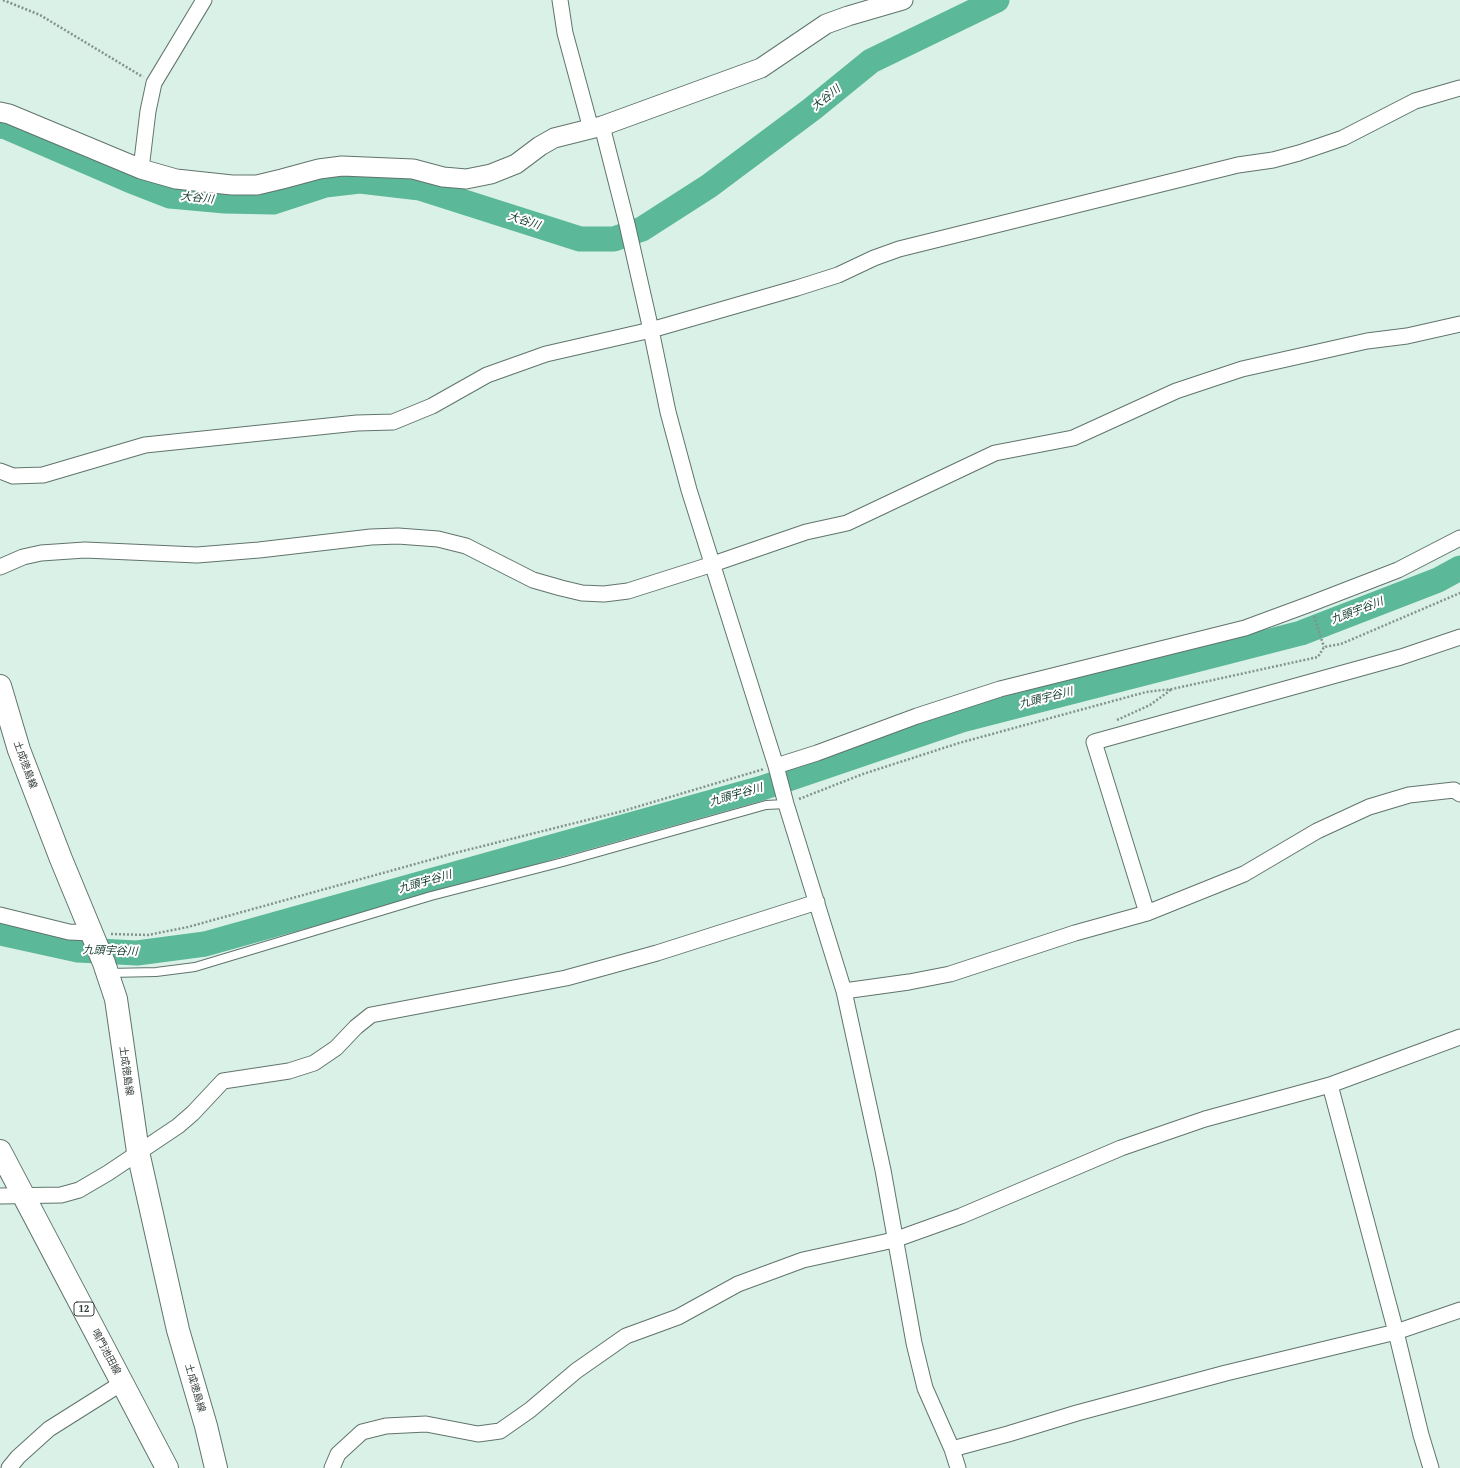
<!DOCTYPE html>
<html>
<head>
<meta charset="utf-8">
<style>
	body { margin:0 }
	canvas { display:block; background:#daf1e7 }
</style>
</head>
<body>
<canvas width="1460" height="1468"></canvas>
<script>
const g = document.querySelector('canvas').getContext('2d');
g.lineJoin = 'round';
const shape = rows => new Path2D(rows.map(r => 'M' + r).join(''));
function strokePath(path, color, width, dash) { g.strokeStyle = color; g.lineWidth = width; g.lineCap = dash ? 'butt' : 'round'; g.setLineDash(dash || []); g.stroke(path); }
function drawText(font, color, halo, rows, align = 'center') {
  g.font = font + ' "IBM Plex Serif","Noto Sans JP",serif'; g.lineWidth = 4; g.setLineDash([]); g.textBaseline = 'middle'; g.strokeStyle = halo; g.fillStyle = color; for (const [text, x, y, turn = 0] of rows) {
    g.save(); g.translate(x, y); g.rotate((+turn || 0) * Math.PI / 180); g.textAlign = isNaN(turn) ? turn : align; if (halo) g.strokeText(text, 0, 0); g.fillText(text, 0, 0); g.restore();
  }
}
strokePath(shape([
	[0,126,6,127,129,180,170,196,225,201,273,202,325,185,360,181,420,188,580,239,614,239,642,229,709,186,812,109,871,61,997,0],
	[0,933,78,950,137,953,205,944,762,788,962,720,1301,633,1438,580,1460,568]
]), '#5bb898', 25);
const service = shape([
	[109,973,156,972,195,967,431,896,563,862,766,805,786,804]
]);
const minor = shape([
	[560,0,565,33,591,129],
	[602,126,627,224,651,330,668,412,689,490,776,766,786,804,844,991,883,1170,914,1343,925,1388,952,1449,958,1468],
	[141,169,148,111,154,83,204,0],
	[0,471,13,476,43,475,145,445,357,423,393,422,432,406,487,375,546,354,651,330,797,288,838,275,874,258,899,249,1238,165,1273,160,1299,153,1343,138,1415,101,1460,88],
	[0,567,23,557,41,553,85,550,197,555,259,550,371,537,398,536,438,539,466,546,533,580,561,588,582,593,604,594,628,591,713,564,806,532,847,523,995,453,1073,438,1176,391,1242,369,1367,341,1407,336,1460,324],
	[776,766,817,753,917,716,1000,689,1245,628,1310,604,1398,570,1460,538],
	[1147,913,1094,742,1401,657,1460,637],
	[0,915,69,932,91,933],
	[844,991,909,982,950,974,1075,933,1147,913,1244,874,1317,831,1369,807,1409,795,1454,790,1460,794],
	[1330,1085,1396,1332,1421,1435,1431,1468],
	[0,1196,61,1195,79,1190,108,1173,178,1126,193,1113,223,1081,289,1071,314,1063,336,1048,356,1027,371,1015,566,978,657,953,817,902],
	[952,1449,1008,1434,1077,1413,1226,1373,1396,1332,1460,1310],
	[9,1468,18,1457,49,1429,122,1383],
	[332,1468,338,1454,362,1432,386,1426,426,1424,478,1434,500,1431,530,1410,576,1371,626,1336,678,1317,738,1284,803,1260,894,1240,961,1216,1121,1148,1205,1119,1330,1085,1460,1037]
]);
const tertiary = shape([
	[0,112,9,114,141,169,176,179,232,185,257,185,282,179,319,169,342,166,413,169,443,177,466,179,491,174,516,164,540,146,554,138,602,126,761,68,826,24,848,16,903,0]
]);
const secondary = shape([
	[0,686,19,750,61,859,104,963,116,999,138,1152,178,1330,206,1426,216,1468]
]);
const primary = shape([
	[0,1151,167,1468]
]);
strokePath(service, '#60746c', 10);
strokePath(minor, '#60746c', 17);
strokePath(tertiary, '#60746c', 21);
strokePath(secondary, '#60746c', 24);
strokePath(primary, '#60746c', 24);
strokePath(shape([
	[3,0,40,15,143,77],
	[1314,616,1324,647],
	[1117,720,1150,705,1172,689],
	[799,799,863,774,959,743,1146,692,1172,689,1318,657,1324,647,1341,644,1460,593],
	[111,934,148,935,188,927,455,853,623,811,764,769]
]), '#84948d', 2.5, [2, 2]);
strokePath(service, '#fff', 8);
strokePath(minor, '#fff', 15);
strokePath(tertiary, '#fff', 19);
strokePath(secondary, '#fff', 22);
strokePath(primary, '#fff', 22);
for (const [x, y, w] of [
	[84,1309,20]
]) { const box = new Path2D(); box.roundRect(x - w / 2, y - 7, w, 14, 3); g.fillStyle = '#fff'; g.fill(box); strokePath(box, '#343d39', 1); }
drawText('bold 9px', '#343d39', null, [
	["12",84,1309]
]);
drawText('10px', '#343d39', '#fff', [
	["土成徳島線",25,765,70],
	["土成徳島線",126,1071,82],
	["鳴門池田線",106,1352,62],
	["土成徳島線",195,1388,74]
]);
drawText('italic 11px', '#0d382b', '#fff', [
	["大谷川",826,98,-39],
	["大谷川",197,198,6],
	["大谷川",524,221,18],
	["九頭宇谷川",1357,611,-21],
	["九頭宇谷川",1046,698,-14],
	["九頭宇谷川",736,795,-16],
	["九頭宇谷川",425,882,-16],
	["九頭宇谷川",110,951,2]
]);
</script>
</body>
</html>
